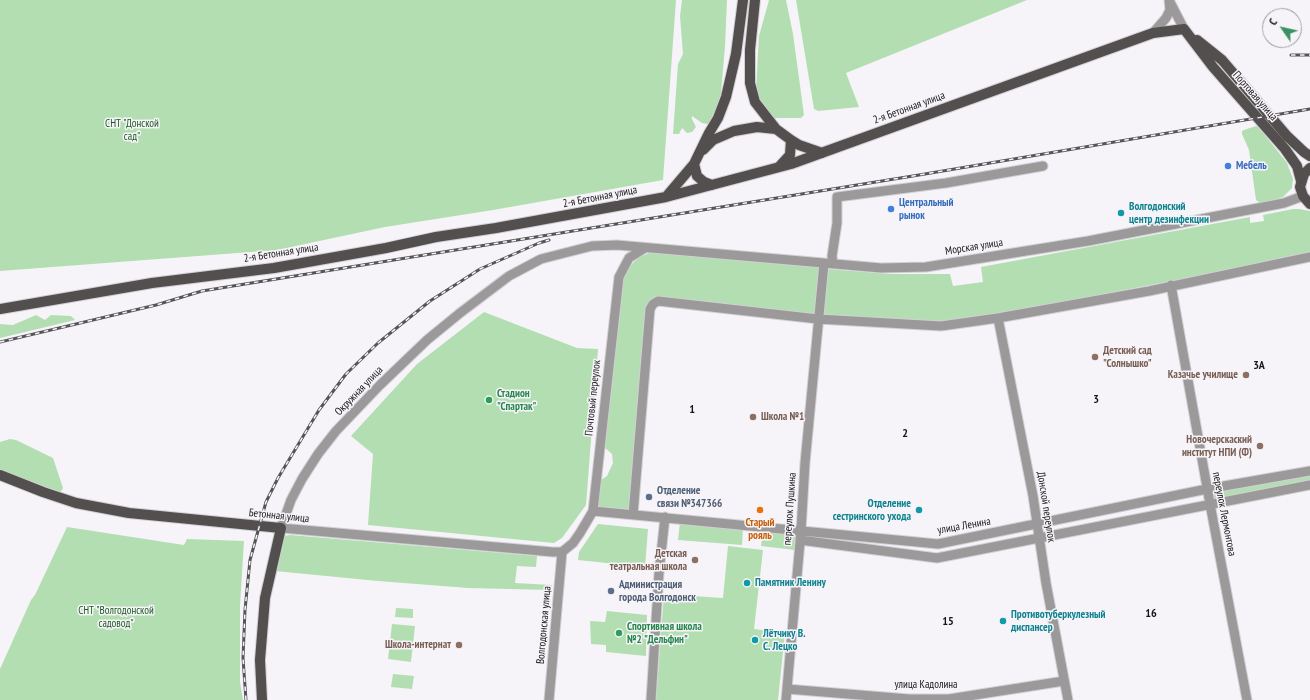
<!DOCTYPE html>
<html>
<head>
<meta charset="utf-8">
<style>
	body { margin:0 }
	#map { position:relative; width:1310px; height:700px; overflow:hidden; background:#f6f4f8; font-family:"PT Sans Narrow",sans-serif }
	canvas { display:block }
	.north { position:absolute; left:1262px; top:8px; width:40px; height:40px; box-sizing:border-box; background:#f6f4f8; border:1px solid #9d9b9e; border-radius:50%; rotate:304deg; font-size:11px; font-weight:700; line-height:16px; text-align:center; color:#171618 }
	.north::after { content:''; display:block; margin:auto; width:14px; height:18px; background:#3c9063; clip-path:polygon(50% 0,100% 100%,50% 72%,0 100%) }
</style>
</head>
<body>
<div id="map">
<canvas width="1310" height="700"></canvas>
<div class="north">С</div>
</div>
<script>
const g = document.querySelector('canvas').getContext('2d');
g.lineJoin = 'round';
function fillPath(path, color) { g.fillStyle = color; g.fill(path, 'evenodd'); }
const shape = rows => new Path2D(rows.map(r => 'M' + r).join(''));
function strokePath(path, color, width, dash) { g.strokeStyle = color; g.lineWidth = width; g.lineCap = dash ? 'butt' : 'round'; g.setLineDash(dash || []); g.stroke(path); }
function drawText(font, color, halo, rows, align = 'center') {
  g.font = font + ' "PT Sans Narrow",sans-serif'; g.lineWidth = 3; g.setLineDash([]); g.textBaseline = 'middle'; g.strokeStyle = halo; g.fillStyle = color; for (const [text, x, y, turn = 0] of rows) {
    g.save(); g.translate(x, y); g.rotate((+turn || 0) * Math.PI / 180); g.textAlign = isNaN(turn) ? turn : align; if (halo) g.strokeText(text, 0, 0); g.fillText(text, 0, 0); g.restore();
  }
}
fillPath(shape([
	[0,0,676,0,663,180,493,210,385,227,277,250,0,271],
	[682,0,727,0,725,46,719,117,713,125,702,123,692,116,692,119,696,127,692,132,687,133,682,128,679,134,673,134,678,64,683,54,680,16],
	[769,0,786,0,793,34,804,115,801,118,772,118,759,112,756,91,759,36],
	[796,0,1027,0,846,73,859,107,818,111,814,109],
	[1256,126,1260,127,1268,139,1287,163,1293,179,1292,188,1283,197,1274,200,1260,203,1256,200,1249,150,1242,134,1242,131,1244,130],
	[1293,209,1299,209,1310,211,1310,254,939,326,821,316,826,269,828,269,890,274,950,274,953,286,983,282,981,267,1250,217,1250,223,1264,221,1263,215],
	[649,253,662,253,820,267,816,315,652,302,631,512,597,509,601,480,607,476,613,463,612,454,604,447,620,290,624,277,629,267,638,258],
	[484,312,577,348,598,349,586,505,562,538,554,543,368,525,373,454,351,436,417,364],
	[36,315,45,320,51,315,71,316,75,320,0,338,0,324,13,325],
	[10,439,16,440,53,458,63,488,62,490,60,492,16,476,0,469,0,442],
	[1310,472,1310,482,1217,500,1214,498,1213,493,1215,490],
	[680,522,743,528,742,545,678,540],
	[598,524,648,529,645,567,578,560,579,552],
	[67,527,184,545,187,539,244,541,240,606,240,682,243,700,0,700,0,669,31,600,35,595],
	[763,530,796,533,795,550,761,546],
	[290,535,537,556,536,567,517,566,515,583,552,585,551,590,468,588,378,581,275,571,284,536],
	[728,546,763,550,754,629,785,633,778,700,656,700,664,594,723,598],
	[396,608,413,609,413,618,395,617],
	[607,611,647,615,646,656,606,652,606,645,591,644,590,621,605,622],
	[392,624,415,626,411,662,388,659],
	[393,674,414,676,412,689,391,687]
]), '#b2deb2');
const minor = shape([
	[1170,2,1184,29],
	[1153,33,1166,18,1170,10,1169,0],
	[833,264,832,256,837,223,837,197,946,183,1043,166],
	[1171,285,1210,504,1247,700],
	[998,318,1033,496,1046,583,1068,700],
	[593,511,938,544,1207,489,1310,471],
	[633,515,650,309,653,304,658,301,818,319,941,326,998,318,1149,291,1310,257],
	[800,540,937,558,1310,485],
	[562,552,553,552,281,528,291,500,302,479,318,454,336,431,380,385,427,340,460,313,509,276,541,259,592,246,617,245,881,268,926,267,1088,241,1284,203,1303,196],
	[562,552,573,543,580,533,593,511,619,277,629,258,645,248],
	[787,689,909,699,949,699,1064,681],
	[549,700,562,552],
	[651,700,659,573,665,517],
	[786,700,801,531,805,463,824,263]
]);
const major = shape([
	[755,0,750,50,750,83,755,102,776,129],
	[1184,29,1213,67,1285,149,1297,166,1301,181],
	[1197,40,1222,60,1287,136,1304,152,1310,156],
	[791,140,799,145,822,153],
	[703,150,713,140,734,131,757,127,776,129,791,140,790,155,779,167],
	[1310,168,1304,174,1300,187,1303,196,1310,204],
	[712,185,704,182,697,176,694,164,709,133,718,118,726,97,736,54,743,0],
	[666,197,694,164],
	[0,309,152,283,274,268,386,248,436,237,496,228,666,197,791,164,1153,33,1184,29],
	[0,475,43,492,76,503,129,513,281,528,265,598,260,660,262,700]
]);
strokePath(minor, '#d2d0d4', 11);
strokePath(major, '#d2d0d4', 12);
strokePath(minor, '#9b9999', 9);
strokePath(major, '#524f4e', 10);
const rail = shape([
	[1291,55,1310,55],
	[0,342,156,305,202,291,919,175,1310,109],
	[246,700,243,658,245,610,250,560,266,502,278,478,319,410,346,374,378,343,430,301,480,269,539,243,549,240]
]);
strokePath(rail, '#555457', 3);
strokePath(rail, '#f6f4f8', 1.5, [4.5]);
for (const [x, y, r, color] of [
	[1228,166,4,"#3f7fe0"],
	[891,209,4,"#3f7fe0"],
	[1121,213,4,"#0f9aa8"],
	[1095,357,4,"#8d6e63"],
	[1246,375,4,"#8d6e63"],
	[489,400,4,"#2e9e5b"],
	[753,417,4,"#8d6e63"],
	[1260,446,4,"#8d6e63"],
	[649,497,4,"#5c6f8a"],
	[760,510,4,"#e8710a"],
	[919,510,4,"#0f9aa8"],
	[695,560,4,"#8d6e63"],
	[747,583,4,"#0f9aa8"],
	[611,591,4,"#5c6f8a"],
	[1003,621,4,"#0f9aa8"],
	[619,633,4,"#2e9e5b"],
	[755,640,4,"#0f9aa8"],
	[459,645,4,"#8d6e63"]
]) { const dot = new Path2D(); dot.arc(x, y, r, 0, 2 * Math.PI); g.fillStyle = color; g.fill(dot); strokePath(dot, '#f6f4f8', 1.5); }
drawText('11px', '#171618', '#f6f4f8', [
	["Портовая улица",1255,96,49],
	["2-я Бетонная улица",909,108,-20],
	["2-я Бетонная улица",600,197,-11],
	["Морская улица",974,247,-9],
	["2-я Бетонная улица",281,253,-9],
	["Окружная улица",359,391,-46],
	["Почтовый переулок",593,398,-84],
	["Донской переулок",1046,507,81],
	["переулок Пушкина",790,509,-86],
	["переулок Лермонтова",1224,514,79],
	["Бетонная улица",279,516,6],
	["улица Ленина",964,526,-10],
	["Волгодонская улица",544,625,-85],
	["улица Кадолина",926,685]
]);
drawText('11px', '#1a5920', '#f6f4f8', [
	["СНТ \"Донской",132,124],
	["сад\"",132,137],
	["СНТ \"Волгодонской",116,611],
	["садовод\"",116,624]
]);
drawText('bold 11px', '#366cbe', '#f6f4f8', [
	["Мебель",1236,166],
	["Центральный",899,203],
	["рынок",899,216]
], 'left');
drawText('bold 11px', '#0d838f', '#f6f4f8', [
	["Волгодонский",1129,207],
	["центр дезинфекции",1129,220],
	["Отделение",911,504,"right"],
	["сестринского ухода",911,517,"right"],
	["Памятник Ленину",755,583],
	["Противотуберкулезный",1011,615],
	["диспансер",1011,628],
	["Лётчику В.",763,634],
	["С. Лецко",763,647]
], 'left');
drawText('bold 11px', '#785e54', '#f6f4f8', [
	["Детский сад",1103,351,"left"],
	["\"Солнышко\"",1103,364,"left"],
	["Казачье училище",1238,375],
	["Школа №1",761,417,"left"],
	["Новочерскаский",1252,440],
	["институт НПИ (Ф)",1252,453],
	["Детская",687,554],
	["театральная школа",687,567],
	["Школа-интернат",451,645]
], 'right');
drawText('bold 11px', '#27864d', '#f6f4f8', [
	["Стадион",497,394],
	["\"Спартак\"",497,407],
	["Спортивная школа",627,627],
	["№2 \"Дельфин\"",627,640]
], 'left');
drawText('bold 11px', '#4e5e75', '#f6f4f8', [
	["Отделение",657,491],
	["связи №347366",657,504],
	["Администрация",619,585],
	["города Волгодонск",619,598]
], 'left');
drawText('bold 11px', '#c56008', '#f6f4f8', [
	["Старый",760,523],
	["рояль",760,536]
]);
drawText('bold 12px', '#171618', '#f6f4f8', [
	["3А",1259,366],
	["3",1096,400],
	["1",692,410],
	["2",905,434],
	["16",1151,614],
	["15",948,622]
]);
</script>
</body>
</html>
